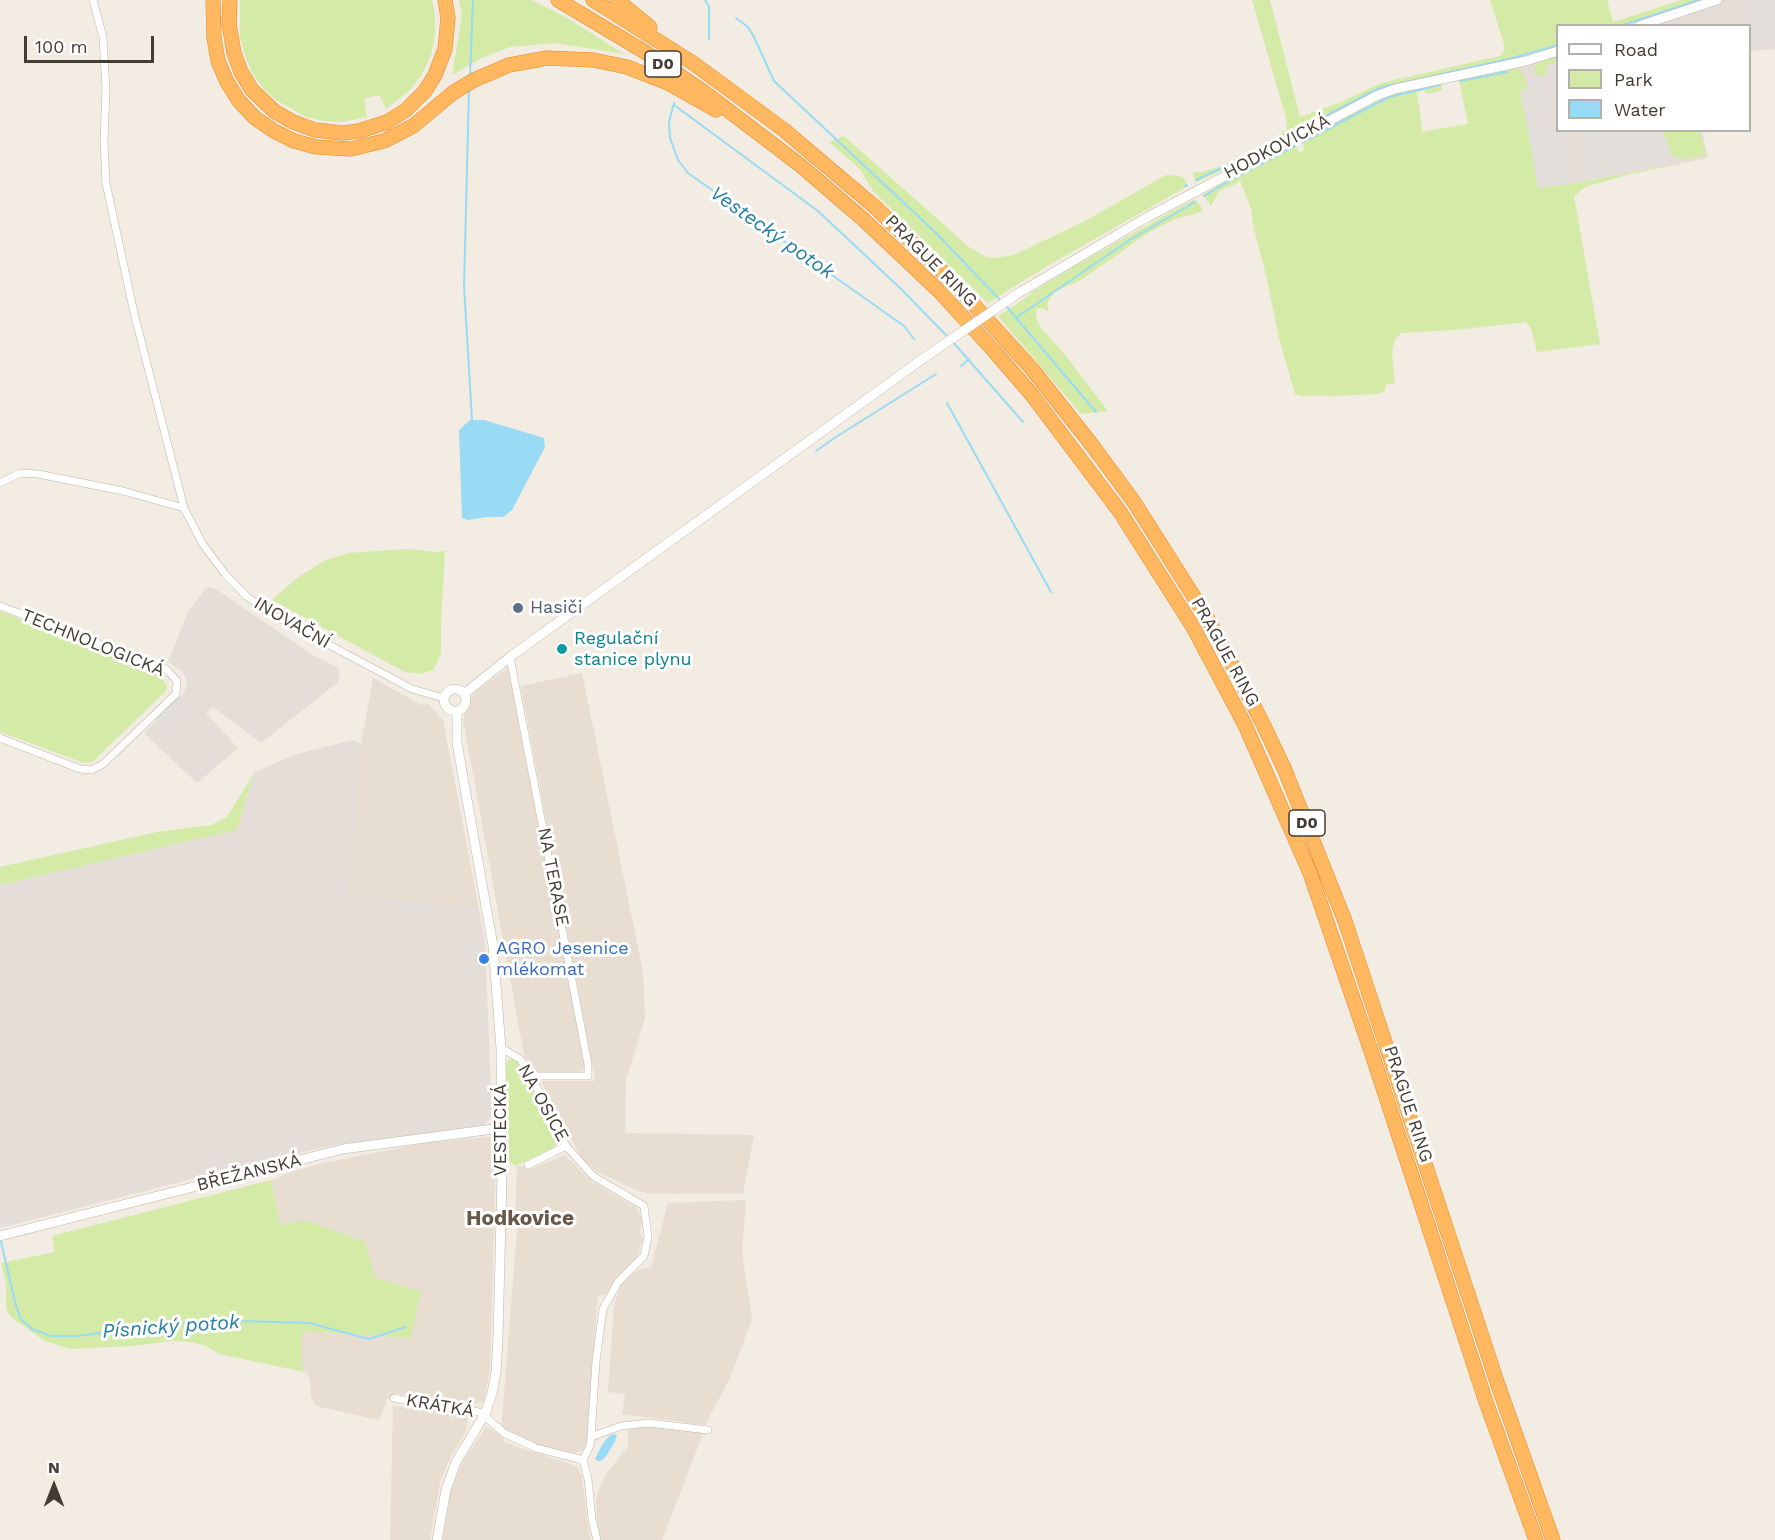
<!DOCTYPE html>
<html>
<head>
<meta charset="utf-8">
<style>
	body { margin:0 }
	#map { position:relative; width:1775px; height:1540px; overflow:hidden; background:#f2ece2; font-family:"Work Sans",sans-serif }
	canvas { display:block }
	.legend { position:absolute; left:1556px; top:24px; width:195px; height:108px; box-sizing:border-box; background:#fff; border:2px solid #b4b1ad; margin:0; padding:8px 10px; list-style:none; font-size:18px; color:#443b32 }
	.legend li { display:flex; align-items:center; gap:12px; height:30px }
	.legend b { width:30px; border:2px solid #b4b1ad }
	.north { position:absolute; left:24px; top:1456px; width:60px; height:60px; -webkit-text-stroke:4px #fff; paint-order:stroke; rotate:0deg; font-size:16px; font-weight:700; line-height:24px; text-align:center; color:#443b32 }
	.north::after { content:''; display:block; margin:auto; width:21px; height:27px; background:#443b32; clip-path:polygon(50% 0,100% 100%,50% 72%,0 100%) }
	.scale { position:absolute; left:24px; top:36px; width:130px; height:27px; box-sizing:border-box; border:3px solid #443b32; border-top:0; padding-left:8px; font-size:18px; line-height:21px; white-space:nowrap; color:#443b32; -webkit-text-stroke:4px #fff; paint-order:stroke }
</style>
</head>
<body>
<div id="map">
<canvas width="1775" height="1540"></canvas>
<ul class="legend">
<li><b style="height:8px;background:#fff"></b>Road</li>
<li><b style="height:16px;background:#d4eaa7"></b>Park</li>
<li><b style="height:16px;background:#99daf4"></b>Water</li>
</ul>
<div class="north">N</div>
<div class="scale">100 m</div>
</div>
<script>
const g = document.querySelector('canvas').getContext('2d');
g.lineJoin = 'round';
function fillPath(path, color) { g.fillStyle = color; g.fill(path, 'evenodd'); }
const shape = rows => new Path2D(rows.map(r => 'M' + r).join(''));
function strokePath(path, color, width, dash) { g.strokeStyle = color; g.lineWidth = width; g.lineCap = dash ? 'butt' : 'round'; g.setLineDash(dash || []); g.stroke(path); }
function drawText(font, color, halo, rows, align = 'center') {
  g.font = font + ' "Work Sans",sans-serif'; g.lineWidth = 6; g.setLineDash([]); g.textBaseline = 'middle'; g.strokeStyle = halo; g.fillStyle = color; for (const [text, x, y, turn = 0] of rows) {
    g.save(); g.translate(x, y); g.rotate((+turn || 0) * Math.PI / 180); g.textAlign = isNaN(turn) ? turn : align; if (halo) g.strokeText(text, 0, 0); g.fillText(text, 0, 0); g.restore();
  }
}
fillPath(shape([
	[508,668,585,1067,583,1071,579,1072,538,1072,532,1069,524,1055,463,719,474,693],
	[582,673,643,972,645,1018,626,1081,625,1133,754,1135,743,1194,677,1194,647,1193,636,1190,596,1171,581,1157,541,1081,595,1081,521,686],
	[373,678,421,705,428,704,443,720,479,909,348,894,362,739],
	[494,1136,496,1156,490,1369,484,1401,478,1403,465,1403,395,1393,387,1400,379,1420,316,1406,311,1397,310,1380,307,1373,304,1372,302,1365,302,1331,411,1338,375,1278,280,1225,271,1180,294,1171,324,1163,425,1143],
	[565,1155,591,1181,637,1208,642,1219,640,1233,643,1239,636,1261,620,1278,615,1278,607,1295,598,1295,586,1449,569,1455,544,1449,501,1431,518,1219,515,1219,517,1166,534,1168],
	[746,1200,742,1253,752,1319,730,1378,705,1425,622,1414,625,1394,608,1392,614,1306,622,1282,640,1269,651,1267,668,1203],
	[393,1406,468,1411,466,1432,451,1456,440,1482,430,1540,390,1540],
	[647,1426,704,1431,662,1540,602,1540,597,1522,596,1497,606,1474,629,1445,627,1430],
	[486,1427,503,1436,504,1442,576,1466,582,1476,587,1521,591,1540,443,1540,451,1488,464,1460]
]), '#e7ddd0');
fillPath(shape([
	[1703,0,1775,0,1775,49,1750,51,1750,26,1624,26],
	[1557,55,1558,130,1702,131,1708,158,1535,190,1512,68],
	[209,587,214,588,313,655,338,668,340,676,337,683,261,743,213,707,206,713,238,748,197,783,144,733,184,693,187,682,183,672,168,662,188,612,205,589],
	[353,740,362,744,348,894,479,909,485,943,492,1116,483,1126,340,1144,266,1160,0,1228,0,885,237,830,254,773,293,755]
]), '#e4ddd8');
fillPath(shape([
	[240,0,432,0,435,14,435,34,431,55,422,74,410,90,386,109,379,95,364,99,367,117,342,122,324,121,306,117,276,100,263,88,253,74,245,56,240,36],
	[459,0,531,0,567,18,624,54,555,43,510,47,482,58,452,75,462,16],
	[1252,0,1270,0,1300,117,1339,103,1381,83,1500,56,1504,51,1504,44,1490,0,1607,0,1613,22,1682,0,1704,0,1624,25,1558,26,1557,46,1506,61,1382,89,1250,158,1197,182,1193,175,1194,172,1202,172,1216,168,1250,154,1273,140,1287,129,1286,118],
	[1557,55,1557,62,1546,66,1549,75,1540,76,1535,73,1533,70,1536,63],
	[1512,68,1521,70,1525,78,1527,89,1520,91,1539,188,1569,184,1708,158,1627,175,1585,187,1574,196,1600,344,1537,352,1531,329,1526,322,1454,330,1401,333,1394,341,1392,352,1395,385,1387,383,1384,392,1378,394,1331,396,1301,396,1295,394,1279,338,1266,275,1254,229,1251,209,1240,180,1234,185,1224,188,1218,193,1211,206,1203,195,1236,174,1294,143,1299,152,1304,151,1302,139,1372,102,1394,93,1439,83,1443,90,1427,94,1423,90,1417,93,1423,133,1425,131,1468,124,1459,79],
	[1663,131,1700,131,1706,155,1686,159,1675,157,1671,154],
	[844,136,969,247,986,257,994,258,1014,255,1085,221,1166,175,1180,176,1184,178,1188,186,1049,265,988,303,873,191,860,169,829,142],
	[1194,199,1201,206,1202,212,1175,219,1148,233,1081,280,1054,292,1047,304,1049,312,1041,308,1036,309,1037,321,1041,328,1066,356,1108,411,1081,414,998,316,1026,298,1032,292,1080,263],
	[407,549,436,552,445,551,441,623,441,654,433,670,420,674,405,672,272,600,297,578,324,561,348,553],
	[0,611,159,675,167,685,166,691,92,762,84,763,0,732],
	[254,773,237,830,0,885,0,867,157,832,211,825,227,817],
	[513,1059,519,1064,559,1143,552,1149,515,1166,509,1161,506,1064,509,1060],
	[271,1180,280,1225,305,1220,365,1242,375,1278,421,1292,411,1338,302,1331,302,1365,304,1372,219,1354,206,1346,192,1342,172,1341,132,1346,70,1349,43,1340,11,1317,6,1309,6,1284,1,1263,55,1252,52,1236]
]), '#d4eaa7');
fillPath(shape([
	[1767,1,1772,22,1767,24,1768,38,1764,41,1750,45,1750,29,1759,27,1752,5],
	[1557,62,1557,82,1540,88,1548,114,1526,120,1520,91,1527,89,1526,81,1548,75,1546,66],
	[1549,118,1569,184,1538,188,1527,124],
	[1581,131,1663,131,1671,154,1596,177],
	[176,694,185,702,161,724,153,716]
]), '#e2dfdb');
fillPath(shape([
	[470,420,484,420,544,438,545,447,512,510,503,517,487,517,468,520,462,518,459,430],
	[613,1434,617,1435,615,1441,607,1455,601,1461,598,1461,595,1459,602,1445,607,1438]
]), '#99daf4');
strokePath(shape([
	[705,0,709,7,709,39],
	[736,18,748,27,754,37,774,81,936,233,1002,302],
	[1620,26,1699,0],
	[470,75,473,0],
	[1460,81,1507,72],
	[469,90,464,286,472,419],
	[674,103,669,122,670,138,678,160,688,173,904,326,914,339],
	[674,105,818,211,899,287,948,337],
	[1303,128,1379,88,1513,58,1558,45],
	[1303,142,1389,97,1440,85],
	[1196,180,1272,144],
	[1185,186,1187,185],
	[1204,196,1240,175,1295,146],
	[1006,306,1096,412],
	[1016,318,1128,241,1195,202],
	[952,341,1023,422],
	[961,366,969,359],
	[947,403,1051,592],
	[816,451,836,437,936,374],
	[0,1237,15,1302,20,1318,32,1329,51,1336,76,1336,207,1320,309,1323,369,1339,406,1327]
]), '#99daf4', 2);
const minor = shape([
	[93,0,103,37,106,89,104,141,106,183,134,313,184,508,202,543,225,574,246,596,273,615,412,689,444,698],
	[0,483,20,473,38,474,123,491,184,508],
	[0,606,166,669,177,681,176,694,103,764,92,770,80,769,0,738],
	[510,657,588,1064,588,1076,531,1076],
	[501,1048,520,1059,531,1076,566,1146,593,1176,644,1206,648,1237,644,1256,618,1282,603,1309,596,1361,591,1437],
	[528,1165,566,1146],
	[394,1398,422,1404,472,1410,485,1414,489,1420,504,1433,536,1448,583,1460],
	[583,1460,590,1446,591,1437,621,1426,648,1423,708,1430],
	[583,1460,588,1479,592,1519,597,1540]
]);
const tertiary = shape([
	[1639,26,1717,0],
	[1017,294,1144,219,1376,96,1395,89,1526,61,1558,51],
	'444 700a11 11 0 1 1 22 0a11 11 0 1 1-22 0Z',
	[464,694,510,657,921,360],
	[0,1236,343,1149,501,1128],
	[437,1540,446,1490,456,1462,485,1414,492,1393,496,1373,498,1338,502,1176,501,1048,493,946,457,743,457,711]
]);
const motorway = shape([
	[213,0,214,38,218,61,227,82,239,101,255,118,274,131,294,141,316,147,351,149,384,141,413,126,454,92,474,80,509,65,547,58,593,60,627,67,668,83,716,110],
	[230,0,229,24,234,53,241,72,252,90,274,111,293,122,315,130,343,133,359,131,387,122,406,110,425,91,435,75,445,49,448,18,445,0],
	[558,0,645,52,704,92,800,165,864,220,939,291,995,352,1032,395,1120,512,1193,627,1245,725,1310,873,1371,1051,1486,1402,1536,1540],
	[593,0,693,63,784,130,875,207,954,283,1032,369,1092,445,1134,502,1208,619,1261,720,1284,768,1345,921,1497,1382,1553,1540],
	[617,0,650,27]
]);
strokePath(minor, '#c1b5a7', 8);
strokePath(tertiary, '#c1b5a7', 10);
strokePath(motorway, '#e78a28', 15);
strokePath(minor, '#fff', 7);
strokePath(tertiary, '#fff', 9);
strokePath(motorway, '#ffb760', 14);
const tertiaryBridge = shape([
	[921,360,1017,294]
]);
strokePath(tertiaryBridge, '#c1b5a7', 10, []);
strokePath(tertiaryBridge, '#fff', 9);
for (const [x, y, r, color] of [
	[518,608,6,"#5c6f8a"],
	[562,649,6,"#0f9aa8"],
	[484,959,6,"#3f7fe0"]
]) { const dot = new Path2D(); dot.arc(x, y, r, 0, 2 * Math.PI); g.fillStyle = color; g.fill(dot); strokePath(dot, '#fff', 2); }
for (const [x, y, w] of [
	[663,64,36],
	[1307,823,36]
]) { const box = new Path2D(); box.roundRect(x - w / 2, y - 13, w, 26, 4.5); g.fillStyle = '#fff'; g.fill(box); strokePath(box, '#443b32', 1.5); }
drawText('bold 16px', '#443b32', null, [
	["D0",663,64],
	["D0",1307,823]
]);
drawText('18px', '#443b32', '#fff', [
	["HODKOVICKÁ",1277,147,-28],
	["PRAGUE RING",931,261,45],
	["INOVAČNÍ",292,623,30],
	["TECHNOLOGICKÁ",93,643,22],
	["PRAGUE RING",1225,652,61],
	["NA TERASE",553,877,79],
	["NA OSICE",543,1103,61],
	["PRAGUE RING",1408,1104,72],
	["VESTECKÁ",501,1130,-90],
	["BŘEŽANSKÁ",249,1173,-14],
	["KRÁTKÁ",440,1406,10]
]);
drawText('18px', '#4e5e75', '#fff', [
	["Hasiči",530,608]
], 'left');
drawText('18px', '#0d838f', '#fff', [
	["Regulační",574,639],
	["stanice plynu",574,660]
], 'left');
drawText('18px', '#366cbe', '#fff', [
	["AGRO Jesenice",496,949],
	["mlékomat",496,970]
], 'left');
drawText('italic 20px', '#247ea6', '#fff', [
	["Vestecký potok",772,233,35],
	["Písnický potok",171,1327,-4]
]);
drawText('bold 21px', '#685849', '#fff', [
	["Hodkovice",520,1219]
]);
</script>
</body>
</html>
